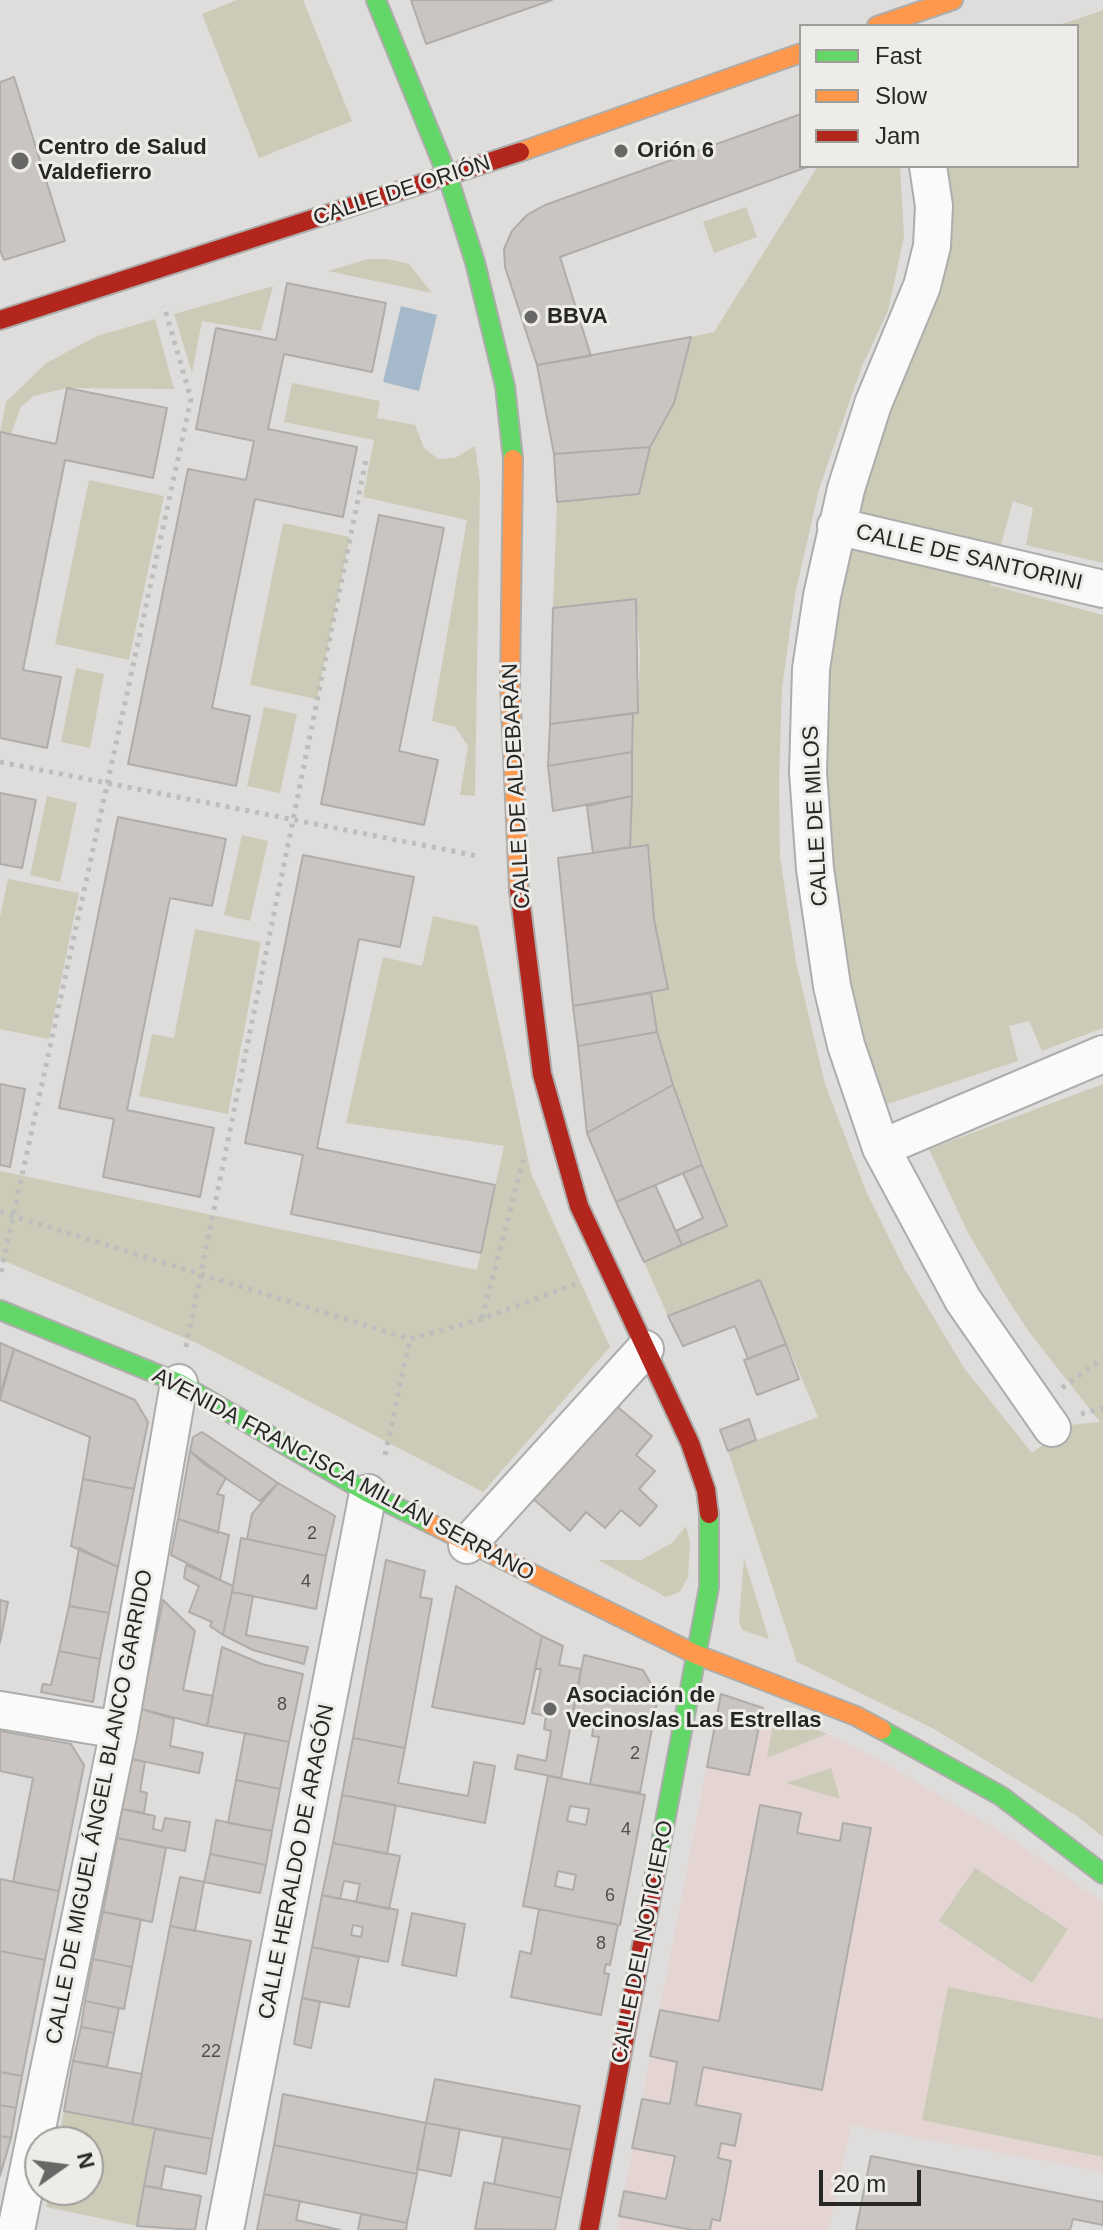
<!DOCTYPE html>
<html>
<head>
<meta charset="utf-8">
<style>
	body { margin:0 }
	#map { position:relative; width:1103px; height:2230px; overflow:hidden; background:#dedddc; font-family:Arial,sans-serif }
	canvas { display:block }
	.legend { position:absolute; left:799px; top:24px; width:280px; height:144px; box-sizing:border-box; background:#edece8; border:2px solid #9e9d9a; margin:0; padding:10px 14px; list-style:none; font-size:24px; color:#272726 }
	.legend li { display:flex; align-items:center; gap:16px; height:40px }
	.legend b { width:40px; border:2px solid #9e9d9a }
	.north { position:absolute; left:24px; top:2126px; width:80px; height:80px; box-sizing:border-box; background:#edece8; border:2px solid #9e9d9a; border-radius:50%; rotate:76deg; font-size:22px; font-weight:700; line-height:32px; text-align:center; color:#272726 }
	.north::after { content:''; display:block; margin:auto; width:28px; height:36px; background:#676766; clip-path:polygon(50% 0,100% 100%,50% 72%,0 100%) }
	.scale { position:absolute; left:819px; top:2170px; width:102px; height:36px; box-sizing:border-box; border:4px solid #272726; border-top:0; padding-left:10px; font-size:24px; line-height:28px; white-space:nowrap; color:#272726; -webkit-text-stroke:6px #edece8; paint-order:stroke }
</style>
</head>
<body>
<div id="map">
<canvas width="1103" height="2230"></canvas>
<ul class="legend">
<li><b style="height:10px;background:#63d668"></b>Fast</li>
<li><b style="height:10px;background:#ff974d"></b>Slow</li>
<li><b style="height:10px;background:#b3261e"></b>Jam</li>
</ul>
<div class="north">N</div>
<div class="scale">20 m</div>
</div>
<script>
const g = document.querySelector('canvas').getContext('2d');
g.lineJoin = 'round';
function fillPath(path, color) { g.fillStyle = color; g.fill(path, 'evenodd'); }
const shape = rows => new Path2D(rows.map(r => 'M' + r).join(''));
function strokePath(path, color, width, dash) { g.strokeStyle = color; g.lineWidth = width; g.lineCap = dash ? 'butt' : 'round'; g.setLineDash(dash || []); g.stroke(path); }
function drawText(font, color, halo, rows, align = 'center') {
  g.font = font + ' Arial,sans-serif'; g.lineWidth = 6; g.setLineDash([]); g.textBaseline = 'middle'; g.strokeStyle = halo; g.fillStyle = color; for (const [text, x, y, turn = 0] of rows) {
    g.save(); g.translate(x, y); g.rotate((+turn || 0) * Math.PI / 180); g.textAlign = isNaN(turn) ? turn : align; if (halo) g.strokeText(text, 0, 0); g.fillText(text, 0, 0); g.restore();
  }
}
fillPath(shape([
	[721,1694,827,1734,885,1763,1007,1836,1103,1902,1103,2172,851,2125,829,2230,617,2230]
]), '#e4d5d2');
fillPath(shape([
	[237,0,303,0,352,121,259,158,202,14],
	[1103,10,1103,563,1026,545,1033,508,1013,501,990,585,1103,615,1103,1028,1042,1051,1029,1021,1009,1026,1018,1061,875,1108,829,931,820,672,939,166,1077,166,1077,26,1057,26],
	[818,166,900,166,904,237,888,311,862,366,819,489,795,595,782,688,779,781,780,857,796,962,825,1084,866,1191,904,1268,964,1368,1032,1453,1069,1425,1100,1422,1029,1332,1008,1300,968,1233,929,1149,1103,1084,1103,1837,1077,1816,934,1729,797,1662,728,1451,818,1417,760,1280,668,1316,644,1262,727,1226,673,1085,657,1032,651,993,667,989,654,919,648,845,630,847,633,713,638,713,640,655,636,599,553,608,557,502,650,447,674,403,691,337,714,332],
	[746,207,757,237,714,253,703,222],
	[368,259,388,259,409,264,432,293,328,271],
	[273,286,261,331,202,321,192,373,174,314],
	[155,319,174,389,67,388,34,396,21,407,11,434,0,432,6,402,46,363,97,336],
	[292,383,380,401,377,418,415,425,424,448,438,459,455,458,475,446,480,482,475,796,460,795,468,746,455,727,432,721,467,520,363,497,374,440,284,422],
	[89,480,164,496,129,660,55,644],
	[283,523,350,537,317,699,250,685],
	[76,668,104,674,90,748,61,742],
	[264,707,297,714,280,793,247,786],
	[47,796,77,803,60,882,30,875],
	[242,835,268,841,250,921,224,915],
	[8,879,79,893,49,1039,0,1029,0,917],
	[433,916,478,926,531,1173,610,1347,483,1492,201,1345,0,1259,0,1171,477,1270,504,1146,346,1123,383,957,422,966],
	[195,929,261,942,228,1114,139,1096,152,1034,174,1038],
	[686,1526,690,1542,688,1577,680,1592,666,1597,598,1560,641,1560,672,1543],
	[744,1559,769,1639,742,1630,739,1620],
	[775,1713,795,1720,827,1734,767,1758],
	[831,1768,840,1799,786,1783],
	[975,1868,1068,1929,1032,1983,939,1921],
	[948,1987,1103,2019,1103,2157,922,2120],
	[64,2111,155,2129,137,2226,46,2207,50,2190,88,2190,88,2142,58,2142]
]), '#cbcbb8');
fillPath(shape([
	[401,306,437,315,419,391,383,382]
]), '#a5b9ca');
const building = shape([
	[411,0,552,0,426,44,411,0],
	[14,77,65,241,4,260,0,250,0,82,14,77],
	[801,114,801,166,810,166,560,257,591,356,537,365,505,267,504,249,512,231,527,215,545,205,801,114],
	[287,283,386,303,372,372,284,354,268,429,357,447,343,517,255,499,212,708,250,716,236,786,128,764,188,469,246,480,254,441,196,429,216,328,276,340,287,283],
	[691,337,674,403,650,447,554,454,537,365,691,337],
	[67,388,167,408,153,478,65,460,23,670,61,677,47,748,0,738,0,432,56,444,67,388],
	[650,447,639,494,557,502,554,454,650,447],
	[379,515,444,528,399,751,438,760,424,825,321,804,379,515],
	[636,599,638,713,550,724,553,608,636,599],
	[633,713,632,752,548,766,550,724,633,713],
	[632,752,632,796,553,811,548,766,632,752],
	[0,793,36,800,22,868,0,864,0,793],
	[632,796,630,847,593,853,587,806,632,796],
	[118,817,226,839,212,906,170,898,127,1110,214,1128,200,1197,103,1177,114,1119,59,1108,118,817],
	[648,845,654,919,668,989,573,1006,558,858,648,845],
	[303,855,414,877,400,947,359,939,317,1148,495,1185,481,1253,291,1214,303,1155,245,1143,303,855],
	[651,993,657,1032,578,1046,573,1006,651,993],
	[657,1032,673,1085,587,1133,578,1046,657,1032],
	[0,1084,25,1089,10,1167,0,1165,0,1084],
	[673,1085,702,1165,616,1202,587,1133,673,1085],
	[702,1165,727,1226,682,1245,676,1231,703,1218,683,1173,702,1165],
	[655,1185,682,1245,644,1262,616,1202,655,1185],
	[760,1280,786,1344,748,1359,735,1326,683,1346,668,1316,760,1280],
	[0,1343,14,1349,0,1394,0,1343],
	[786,1344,799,1379,757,1395,744,1360,786,1344],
	[14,1349,135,1400,148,1422,134,1489,83,1479,90,1437,0,1400,14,1349],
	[613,1403,652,1436,636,1455,655,1471,639,1489,657,1506,640,1526,621,1510,605,1528,586,1512,570,1531,531,1497,613,1403],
	[749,1419,756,1440,728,1451,720,1430,749,1419],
	[202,1432,278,1483,260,1501,204,1464,190,1451,193,1437,202,1432],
	[190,1451,226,1478,217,1494,224,1496,218,1533,178,1519,190,1451],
	[83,1479,134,1489,118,1567,71,1546,83,1479],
	[278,1483,335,1516,326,1556,247,1539,252,1514,278,1483],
	[178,1519,229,1535,220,1580,171,1555,178,1519],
	[241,1538,326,1556,316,1609,232,1592,241,1538],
	[79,1548,118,1567,109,1613,69,1606,79,1548],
	[386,1560,425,1571,420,1597,432,1599,405,1748,353,1738,386,1560],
	[186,1565,233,1586,223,1635,210,1626,212,1622,189,1612,199,1586,184,1578,186,1565],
	[456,1586,542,1636,524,1724,432,1707,456,1586],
	[232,1592,253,1596,246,1635,308,1647,304,1664,253,1650,223,1635,232,1592],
	[0,1600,8,1602,0,1643,0,1600],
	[163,1600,195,1631,183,1690,213,1696,207,1726,141,1709,163,1600],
	[69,1606,109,1613,100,1659,59,1651,69,1606],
	[542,1636,563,1646,559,1665,581,1669,561,1778,515,1769,518,1755,546,1761,551,1731,544,1729,546,1716,532,1713,541,1669,535,1669,542,1636],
	[222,1647,262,1664,303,1674,289,1742,207,1726,222,1647],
	[59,1651,100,1659,93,1702,41,1692,43,1684,51,1685,59,1651],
	[584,1655,643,1670,658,1696,640,1793,590,1784,599,1737,592,1736,594,1723,572,1718,584,1655],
	[721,1694,763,1708,749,1775,707,1767,721,1694],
	[141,1709,174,1719,170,1746,203,1753,199,1773,132,1759,141,1709],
	[0,1731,71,1744,84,1765,59,1891,13,1882,33,1778,0,1771,0,1731],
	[245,1733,289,1742,280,1789,236,1780,245,1733],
	[353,1738,405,1748,398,1783,468,1796,474,1762,495,1766,485,1823,342,1795,353,1738],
	[132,1759,145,1762,140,1791,147,1793,144,1813,122,1809,132,1759],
	[548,1776,645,1795,620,1925,523,1906,548,1776],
	[570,1806,589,1809,586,1825,567,1821,570,1806],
	[558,1871,576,1875,573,1890,555,1886,558,1871],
	[236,1780,280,1789,272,1831,228,1823,236,1780],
	[342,1795,396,1805,387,1854,333,1843,342,1795],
	[760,1805,801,1813,797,1833,840,1841,843,1823,871,1828,822,2090,703,2067,696,2105,741,2114,735,2146,721,2143,718,2158,731,2161,720,2221,712,2219,710,2230,692,2230,619,2216,624,2191,666,2199,675,2156,632,2148,642,2099,670,2104,677,2062,650,2056,660,2010,719,2021,760,1805],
	[122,1809,155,1816,153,1829,162,1831,165,1818,190,1822,185,1851,117,1838,122,1809],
	[216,1820,272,1831,266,1865,210,1854,216,1820],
	[117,1838,166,1848,152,1922,103,1912,117,1838],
	[333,1843,400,1856,389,1909,356,1902,360,1884,344,1881,340,1899,322,1895,333,1843],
	[210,1854,266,1865,260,1893,204,1882,210,1854],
	[180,1877,204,1882,195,1931,170,1926,180,1877],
	[0,1879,59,1891,45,1960,0,1951,0,1879],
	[322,1895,398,1910,388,1962,312,1947,322,1895],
	[353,1925,363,1927,361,1937,351,1935,353,1925],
	[539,1909,618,1925,610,1965,606,1964,604,1973,609,1974,601,2015,511,1997,520,1951,531,1954,539,1909],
	[103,1912,141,1919,132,1967,93,1959,103,1912],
	[412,1913,465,1924,456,1976,402,1965,412,1913],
	[170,1926,251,1941,212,2139,132,2124,170,1926],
	[312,1947,359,1957,349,2007,302,1998,312,1947],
	[0,1951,45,1960,22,2076,0,2072,0,1951],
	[93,1959,132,1967,124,2009,85,2001,93,1959],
	[302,1998,320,2002,311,2048,294,2044,302,1998],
	[85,2001,119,2008,114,2033,81,2027,85,2001],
	[81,2027,114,2033,107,2067,73,2061,81,2027],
	[73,2061,142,2074,132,2124,64,2111,73,2061],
	[0,2072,22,2076,16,2108,0,2105,0,2072],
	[435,2079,580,2106,571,2150,426,2123,435,2079],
	[283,2094,426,2123,417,2174,274,2145,283,2094],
	[0,2105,16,2108,11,2138,0,2136,0,2105],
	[426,2123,460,2129,451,2176,417,2169,426,2123],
	[155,2129,212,2139,206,2174,165,2166,161,2188,144,2186,155,2129],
	[0,2136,11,2138,0,2176,0,2136],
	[503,2137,571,2150,561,2198,494,2184,503,2137],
	[274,2145,417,2174,407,2223,264,2194,274,2145],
	[871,2156,1103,2202,1103,2225,1073,2219,1070,2230,856,2230,871,2156],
	[484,2182,561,2198,555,2230,475,2229,484,2182],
	[144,2186,201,2196,195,2230,137,2226,144,2186],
	[264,2194,300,2201,296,2220,340,2230,257,2230,264,2194],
	[361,2214,407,2223,406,2230,358,2230,361,2214]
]);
fillPath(building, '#cac5c0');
strokePath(building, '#aeadac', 2);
const street = shape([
	[928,166,934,206,932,246,922,286,873,404,846,489,822,596,811,669,808,772,815,869,832,986,846,1045,881,1148,963,1300,1052,1428],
	[836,526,1103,589],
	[881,1148,1103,1054],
	[467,1545,645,1349],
	[0,1710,119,1730],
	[16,2230,119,1730,179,1383],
	[225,2230,368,1493]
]);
const fast = shape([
	[376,0,448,177,475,262,505,386,513,459],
	[0,1310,179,1383,368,1493,431,1524],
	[882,1730,1001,1796,1103,1874],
	[658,1859,709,1587,709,1514]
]);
const slow = shape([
	[877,26,953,0],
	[520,152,801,53],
	[513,459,510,684,519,890],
	[431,1524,695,1654,856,1716,882,1730]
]);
const jam = shape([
	[0,320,520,152],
	[519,890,542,1074,579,1206,690,1443,706,1490,709,1514],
	[589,2230,658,1859]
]);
strokePath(street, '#adadac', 40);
strokePath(fast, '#adadac', 22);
strokePath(slow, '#adadac', 22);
strokePath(jam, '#adadac', 22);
strokePath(shape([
	[0,762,478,856],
	[0,1212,410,1339,482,1319,575,1284],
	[1,1272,191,399,164,306],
	[482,1318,524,1157],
	[186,1347,367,455],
	[1062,1388,1103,1358],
	[1081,1414,1103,1408],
	[385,1455,410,1339]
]), '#bdbdbc', 5, [4, 6]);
strokePath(street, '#fafafa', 36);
strokePath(fast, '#63d668', 18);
strokePath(slow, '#ff974d', 18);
strokePath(jam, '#b3261e', 18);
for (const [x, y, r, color] of [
	[621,151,8,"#676766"],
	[20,161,10,"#676766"],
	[531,317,8,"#676766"],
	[550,1709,8,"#676766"]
]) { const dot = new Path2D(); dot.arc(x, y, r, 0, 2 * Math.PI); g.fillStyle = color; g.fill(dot); strokePath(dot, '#edece8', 3); }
drawText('18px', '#52504e', null, [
	["2",312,1534],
	["4",306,1582],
	["8",282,1705],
	["2",635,1754],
	["4",626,1830],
	["6",610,1896],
	["8",601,1944],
	["22",211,2052]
]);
drawText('bold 22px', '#272726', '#edece8', [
	["Centro de Salud",38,148],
	["Valdefierro",38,173],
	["Orión 6",637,151],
	["BBVA",547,317],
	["Asociación de",566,1696],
	["Vecinos/as Las Estrellas",566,1721]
], 'left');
drawText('22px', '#272726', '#edece8', [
	["CALLE DE ORIÓN",402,191,-18],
	["CALLE DE SANTORINI",969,558,13],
	["CALLE DE ALDEBARÁN",517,786,-93],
	["CALLE DE MILOS",816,816,-93],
	["AVENIDA FRANCISCA MILLÁN SERRANO",343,1475,28],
	["CALLE DE MIGUEL ÁNGEL BLANCO GARRIDO",100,1807,-79],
	["CALLE HERALDO DE ARAGÓN",297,1862,-79],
	["CALLE DEL NOTICIERO",643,1942,-79]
]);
</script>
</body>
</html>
